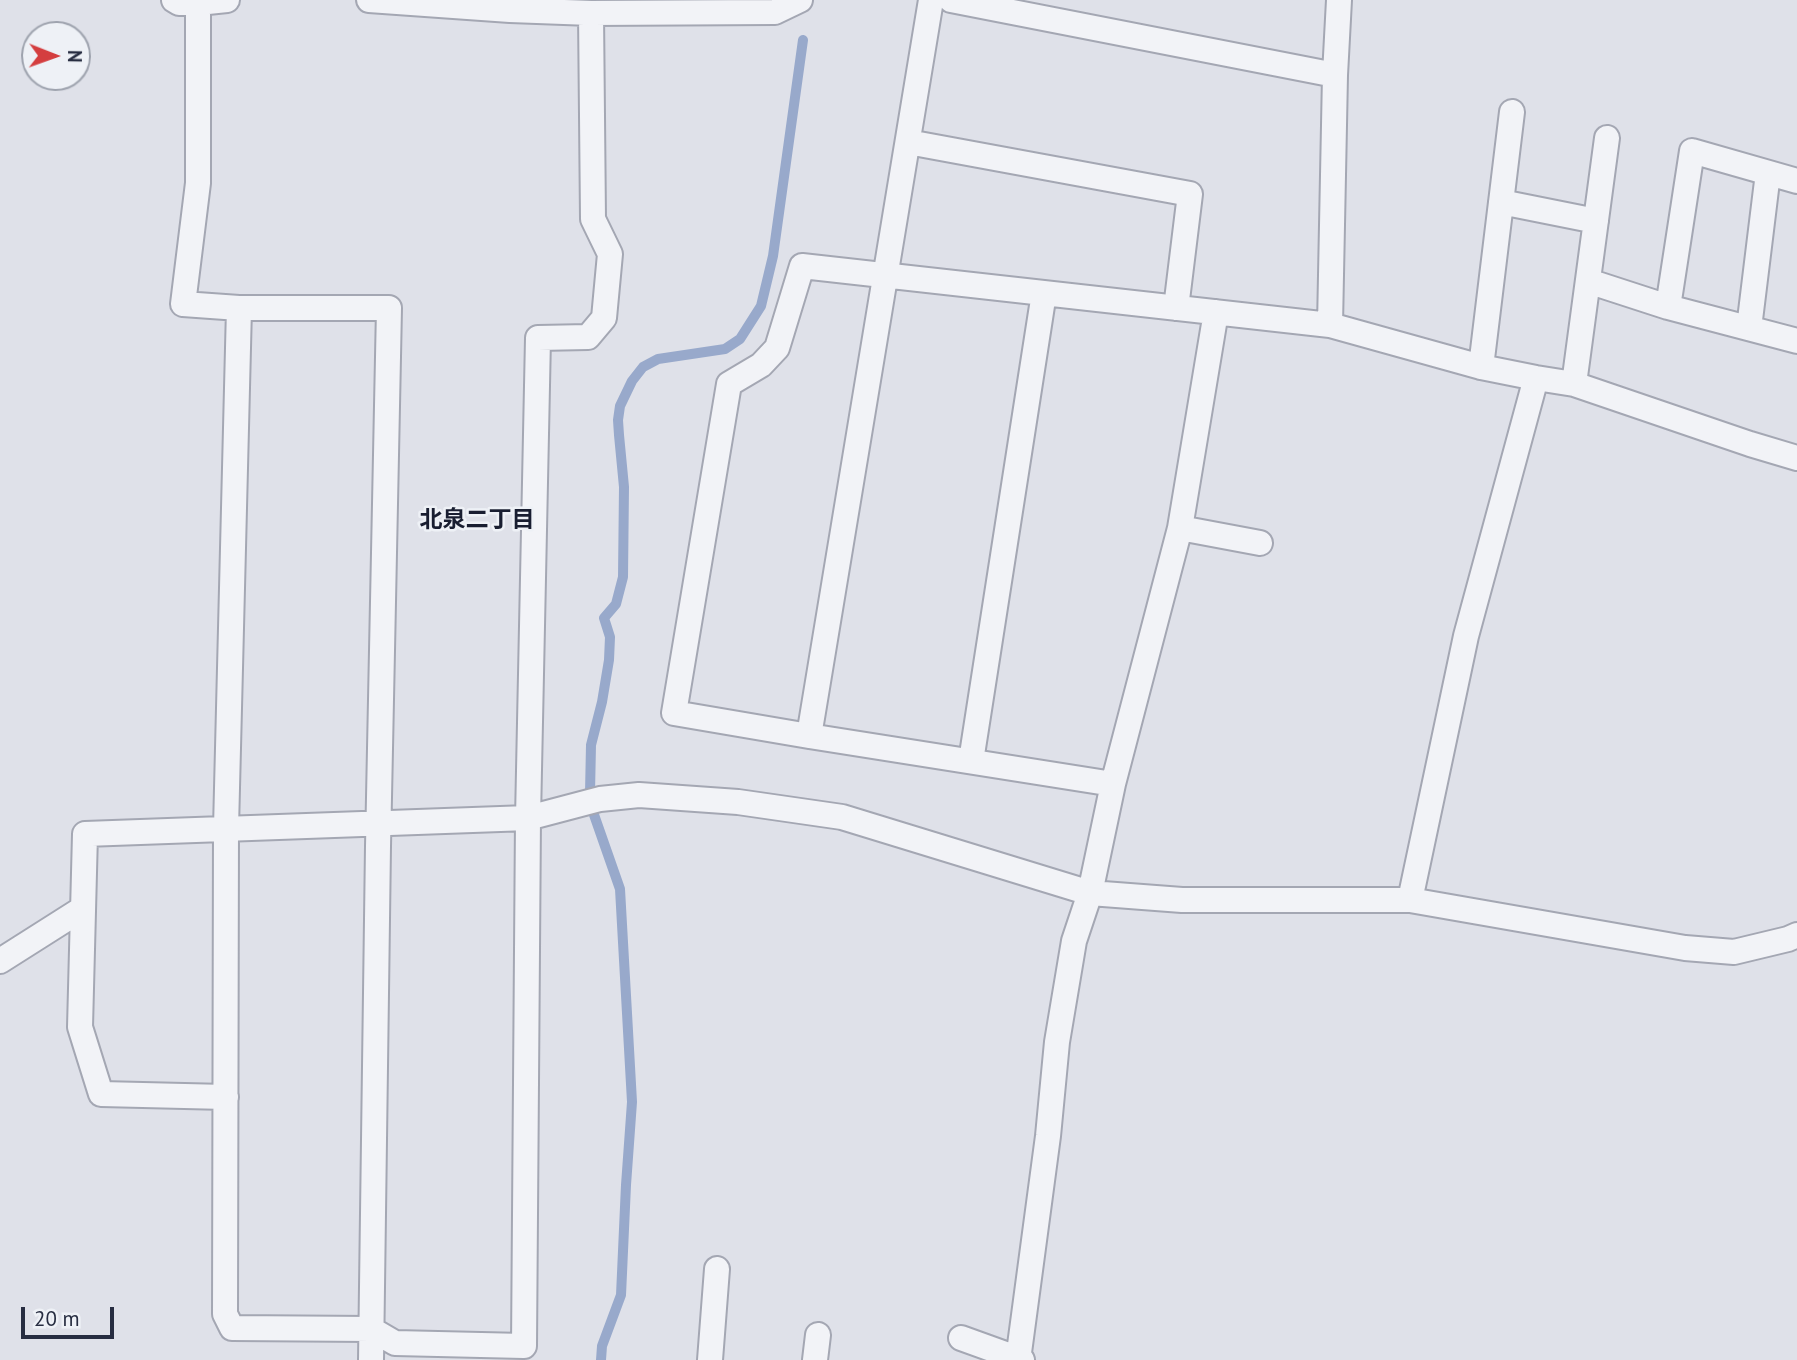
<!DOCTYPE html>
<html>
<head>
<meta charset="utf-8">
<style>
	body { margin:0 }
	#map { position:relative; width:1797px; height:1360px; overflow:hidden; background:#dfe1e9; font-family:"PT Sans",sans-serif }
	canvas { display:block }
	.north { position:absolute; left:21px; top:21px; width:70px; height:70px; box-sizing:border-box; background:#eef1f6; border:2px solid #9ea3ae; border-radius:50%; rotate:91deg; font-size:19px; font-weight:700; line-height:28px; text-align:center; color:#272d41 }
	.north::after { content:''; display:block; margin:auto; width:24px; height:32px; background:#d43e3f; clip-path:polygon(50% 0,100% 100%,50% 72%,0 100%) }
	.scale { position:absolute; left:21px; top:1307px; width:93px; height:32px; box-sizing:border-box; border:4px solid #272d41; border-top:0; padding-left:9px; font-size:21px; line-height:24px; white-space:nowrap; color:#272d41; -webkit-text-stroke:5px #eef1f6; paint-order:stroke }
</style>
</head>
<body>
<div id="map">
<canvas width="1797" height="1360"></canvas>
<div class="north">N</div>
<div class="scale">20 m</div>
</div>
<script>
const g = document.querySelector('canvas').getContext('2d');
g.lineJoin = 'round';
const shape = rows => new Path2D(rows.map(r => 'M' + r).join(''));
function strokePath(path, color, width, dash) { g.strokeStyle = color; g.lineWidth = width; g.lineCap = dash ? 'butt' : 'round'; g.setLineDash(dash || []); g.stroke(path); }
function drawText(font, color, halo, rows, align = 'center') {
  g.font = font + ' "PT Sans","Noto Sans JP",sans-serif'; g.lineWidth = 5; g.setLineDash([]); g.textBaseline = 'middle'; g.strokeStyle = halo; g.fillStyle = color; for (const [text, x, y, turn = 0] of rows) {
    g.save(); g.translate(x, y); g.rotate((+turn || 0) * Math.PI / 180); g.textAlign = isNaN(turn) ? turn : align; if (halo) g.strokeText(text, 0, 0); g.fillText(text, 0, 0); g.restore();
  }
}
strokePath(shape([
	[590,793,591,745,602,702,609,660,610,637,604,618,616,604,623,577,624,487,619,435,618,420,620,406,632,381,643,367,658,359,725,349,740,339,761,306,773,256,803,40],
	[592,809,620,889,632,1102,626,1185,621,1295,602,1346,601,1360]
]), '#98a9cb', 10);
const minor = shape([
	[174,0,179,3,198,3,227,0],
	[369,0,510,10,591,13,775,12,800,0],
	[931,0,809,736,1113,784],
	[951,0,1335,75],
	[198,3,198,183,183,304,239,308,389,308,378,846,371,1360],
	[908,142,1190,194,1176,308],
	[1501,202,1596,221],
	[1588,281,1668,307,1797,341],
	[1668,307,1692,151,1797,181],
	[239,308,226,828,225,1314,232,1328,371,1329,395,1343,524,1346,528,818,538,338,588,337,604,318,610,254,593,219,591,13],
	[1330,325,1335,75,1339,0],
	[1749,328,1768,173],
	[1481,367,1512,112],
	[1574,384,1607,138],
	[1180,528,1260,543],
	[809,736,674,713,729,384,761,365,777,348,802,266,1330,325,1481,367,1536,378,1574,384,1750,444,1797,458],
	[971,761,1044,293],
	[1410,900,1466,636,1536,378],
	[0,961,82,909],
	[226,1097,101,1094,80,1027,85,834,528,818,600,799,639,795,738,802,842,817,1090,893,1182,900,1410,900,1685,948,1734,952,1788,939,1797,935],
	[961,1338,1022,1360],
	[710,1360,717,1269],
	[815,1360,818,1335],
	[1018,1360,1048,1136,1057,1042,1074,941,1090,893,1113,784,1180,528,1216,312]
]);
strokePath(minor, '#a4a7b3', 28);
strokePath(minor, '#f2f3f7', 24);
drawText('bold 23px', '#191e31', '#eef1f6', [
	["北泉二丁目",477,520]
]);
</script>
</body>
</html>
